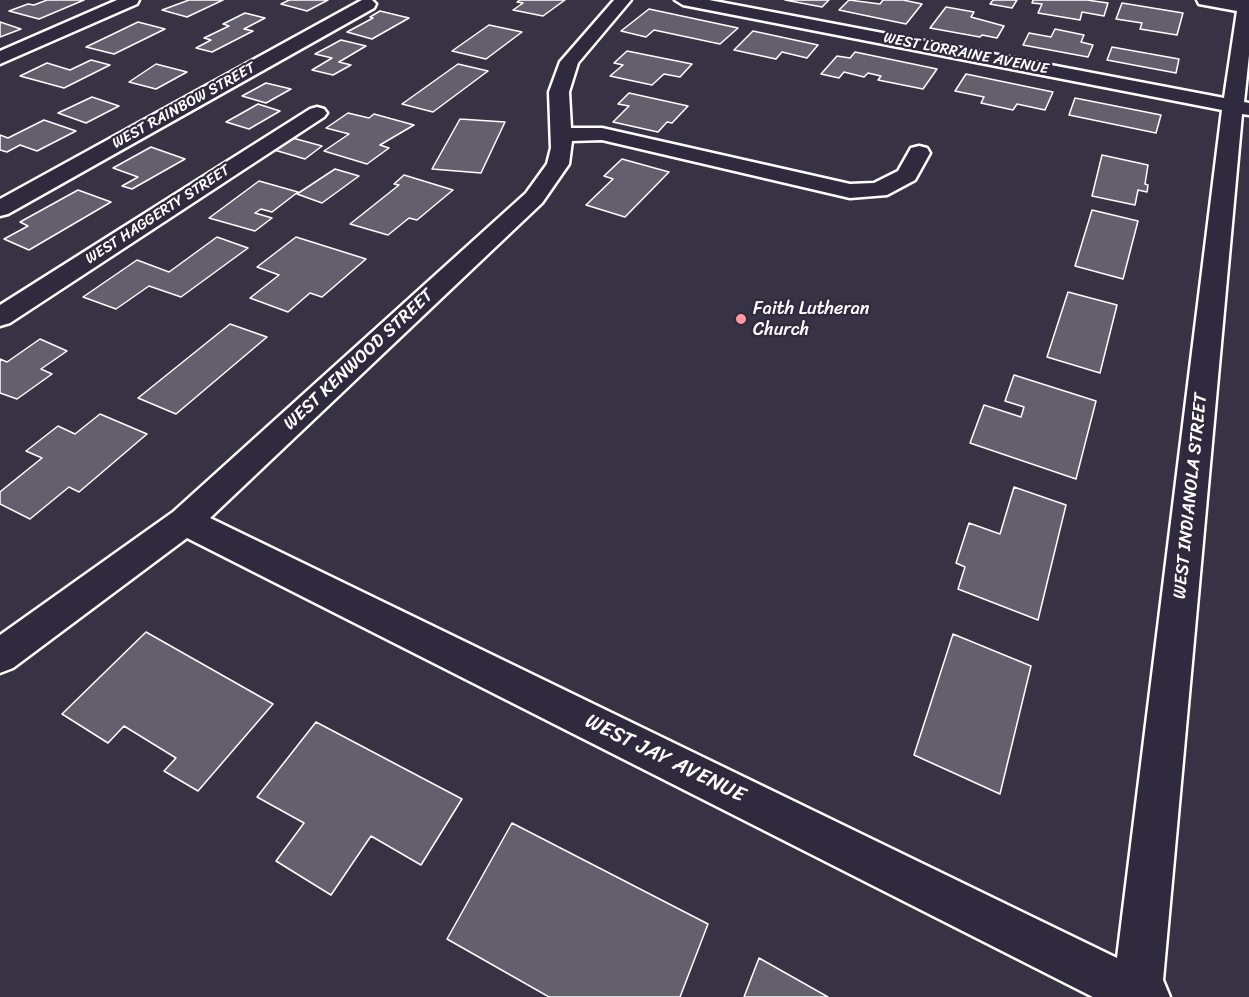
<!DOCTYPE html>
<html>
<head>
<meta charset="utf-8">
<style>
	body { margin:0 }
	canvas { display:block; background:#373345 }
</style>
</head>
<body>
<canvas width="1249" height="997"></canvas>
<script>
const g = document.querySelector('canvas').getContext('2d');
g.lineJoin = 'round';
function fillPath(path, color) { g.fillStyle = color; g.fill(path, 'evenodd'); }
const shape = rows => new Path2D(rows.map(r => 'M' + r).join(''));
function strokePath(path, color, width, dash) { g.strokeStyle = color; g.lineWidth = width; g.lineCap = dash ? 'butt' : 'round'; g.setLineDash(dash || []); g.stroke(path); }
function drawText(font, color, halo, rows, align = 'center') {
  g.font = font + ' Sriracha,sans-serif'; g.lineWidth = 4.5; g.setLineDash([]); g.textBaseline = 'middle'; g.strokeStyle = halo; g.fillStyle = color; for (const [text, x, y, turn = 0] of rows) {
    g.save(); g.translate(x, y); g.rotate((+turn || 0) * Math.PI / 180); g.textAlign = isNaN(turn) ? turn : align; if (halo) g.strokeText(text, 0, 0); g.fillText(text, 0, 0); g.restore();
  }
}
const building = shape([
	[47,0,84,0,39,19,9,11,28,4,34,5,47,0],
	[189,0,223,0,187,17,162,10,189,0],
	[289,0,328,0,307,11,281,4,289,0],
	[520,0,565,0,543,16,513,10,523,3,517,2,520,0],
	[785,0,829,0,822,7,785,0],
	[849,0,880,4,883,0,903,0,922,4,906,24,839,10,849,0],
	[993,0,1017,0,1012,8,990,4,993,0],
	[1033,0,1087,0,1108,3,1104,16,1082,12,1080,20,1038,13,1042,4,1032,3,1033,0],
	[1122,3,1183,13,1177,35,1140,29,1142,23,1116,19,1122,3],
	[946,7,974,12,971,17,1004,26,997,38,982,35,980,37,930,28,946,7],
	[649,9,738,28,720,44,654,30,646,37,621,31,649,9],
	[380,11,409,18,372,39,347,32,373,18,370,17,380,11],
	[245,13,265,18,244,29,253,31,212,52,196,48,211,40,204,38,229,26,223,24,245,13],
	[0,22,21,29,0,37,0,22],
	[138,22,165,29,114,54,86,47,138,22],
	[489,25,522,32,486,59,452,51,489,25],
	[1055,29,1084,35,1081,42,1093,45,1088,57,1023,45,1029,33,1051,37,1055,29],
	[753,31,818,45,807,58,782,52,776,59,734,50,753,31],
	[341,40,366,46,339,62,351,65,333,75,312,70,332,58,315,54,341,40],
	[1112,47,1179,59,1176,73,1107,60,1112,47],
	[627,51,692,64,680,77,664,74,652,85,610,76,623,65,614,63,627,51],
	[855,52,937,69,923,89,878,80,881,76,868,73,864,77,844,72,839,78,821,74,837,56,850,58,855,52],
	[91,60,110,65,64,88,20,76,47,63,70,70,91,60],
	[156,64,187,72,156,89,129,82,156,64],
	[458,64,488,71,433,112,402,104,458,64],
	[966,74,1053,92,1045,110,1017,104,1013,110,981,103,984,97,955,91,966,74],
	[266,83,291,89,266,103,242,96,266,83],
	[629,93,688,106,672,123,667,122,658,132,613,122,629,106,618,104,629,93],
	[92,97,119,106,86,123,58,113,92,97],
	[1075,98,1161,115,1156,133,1069,115,1075,98],
	[258,104,280,111,249,129,226,122,258,104],
	[348,113,369,118,374,114,414,125,380,145,389,148,367,164,324,151,349,134,326,128,348,113],
	[460,119,505,122,481,173,432,169,460,119],
	[44,120,76,131,37,151,20,145,7,152,0,150,0,135,8,138,44,120],
	[289,137,322,146,305,159,271,149,289,137],
	[151,147,185,159,132,189,122,186,138,177,113,168,151,147],
	[1102,155,1148,165,1145,184,1148,185,1147,192,1138,190,1135,205,1092,196,1102,155],
	[622,159,669,172,625,217,586,205,613,179,604,176,622,159],
	[335,169,359,176,322,203,297,194,335,169],
	[404,175,453,190,417,220,409,218,388,235,350,224,399,185,394,184,404,175],
	[259,181,298,192,272,212,261,209,255,213,272,218,255,231,209,218,259,181],
	[78,190,111,202,29,250,4,239,28,226,20,222,78,190],
	[1092,210,1138,221,1123,279,1075,266,1092,210],
	[217,237,248,248,181,297,149,286,116,309,83,297,137,260,169,272,217,237],
	[296,237,366,259,322,297,310,293,288,312,250,298,279,275,257,267,296,237],
	[1068,292,1117,305,1100,373,1047,357,1068,292],
	[230,324,267,337,176,414,138,398,230,324],
	[40,339,67,351,41,369,52,374,17,399,0,393,0,359,7,362,40,339],
	[1014,375,1096,401,1076,479,970,443,984,405,1021,417,1024,407,1005,401,1014,375],
	[100,414,147,434,79,492,69,487,30,519,0,504,0,492,42,458,26,451,58,426,75,434,100,414],
	[1014,487,1066,505,1038,620,958,589,965,567,956,563,969,523,1000,534,1014,487],
	[146,632,273,704,198,791,164,771,176,758,124,726,108,743,62,714,146,632],
	[953,634,1031,666,1000,794,914,755,953,634],
	[316,722,462,799,421,865,371,836,331,895,276,861,304,823,257,797,316,722],
	[512,823,708,924,680,997,549,997,447,939,512,823],
	[759,958,828,997,744,997,759,958]
]);
fillPath(building, '#635f6d');
strokePath(building, '#fff', 1.5);
const street = shape([
	[117,0,139,0,137,4,0,64,0,51,117,0],
	[362,0,372,0,376,4,374,8,8,214,0,216,0,199,362,0],
	[614,0,631,0,578,63,569,92,571,128,602,128,850,184,874,183,898,171,911,148,919,146,927,148,930,153,915,180,887,195,850,198,602,140,572,141,569,164,542,203,210,518,1117,958,1222,110,683,5,675,0,709,0,1224,98,1237,11,1199,4,1197,0,1249,0,1249,55,1244,102,1249,103,1249,115,1242,114,1163,980,1170,997,1093,997,187,538,13,668,0,673,0,635,173,512,526,193,547,164,551,148,549,92,560,62,614,0],
	[317,107,324,109,327,113,324,117,10,323,0,326,0,305,310,109,317,107]
]);
strokePath(street, '#fff', 5);
fillPath(street, '#2f2a3d');
for (const [x, y, r, color] of [
	[741,319,6,"#ff9aa2"]
]) { const dot = new Path2D(); dot.arc(x, y, r, 0, 2 * Math.PI); g.fillStyle = color; g.fill(dot); strokePath(dot, '#2f2a3d', 2); }
drawText('15px', '#fff', '#2f2a3d', [
	["WEST LORRAINE AVENUE",966,54,11],
	["WEST RAINBOW STREET",184,106,-29],
	["WEST HAGGERTY STREET",158,215,-33]
]);
drawText('18px', '#fff', '#2f2a3d', [
	["Faith Lutheran",753,309],
	["Church",753,330]
], 'left');
drawText('18px', '#fff', '#2f2a3d', [
	["WEST KENWOOD STREET",359,360,-43],
	["WEST INDIANOLA STREET",1191,496,-84]
]);
drawText('21px', '#fff', '#2f2a3d', [
	["WEST JAY AVENUE",665,759,26]
]);
</script>
</body>
</html>
